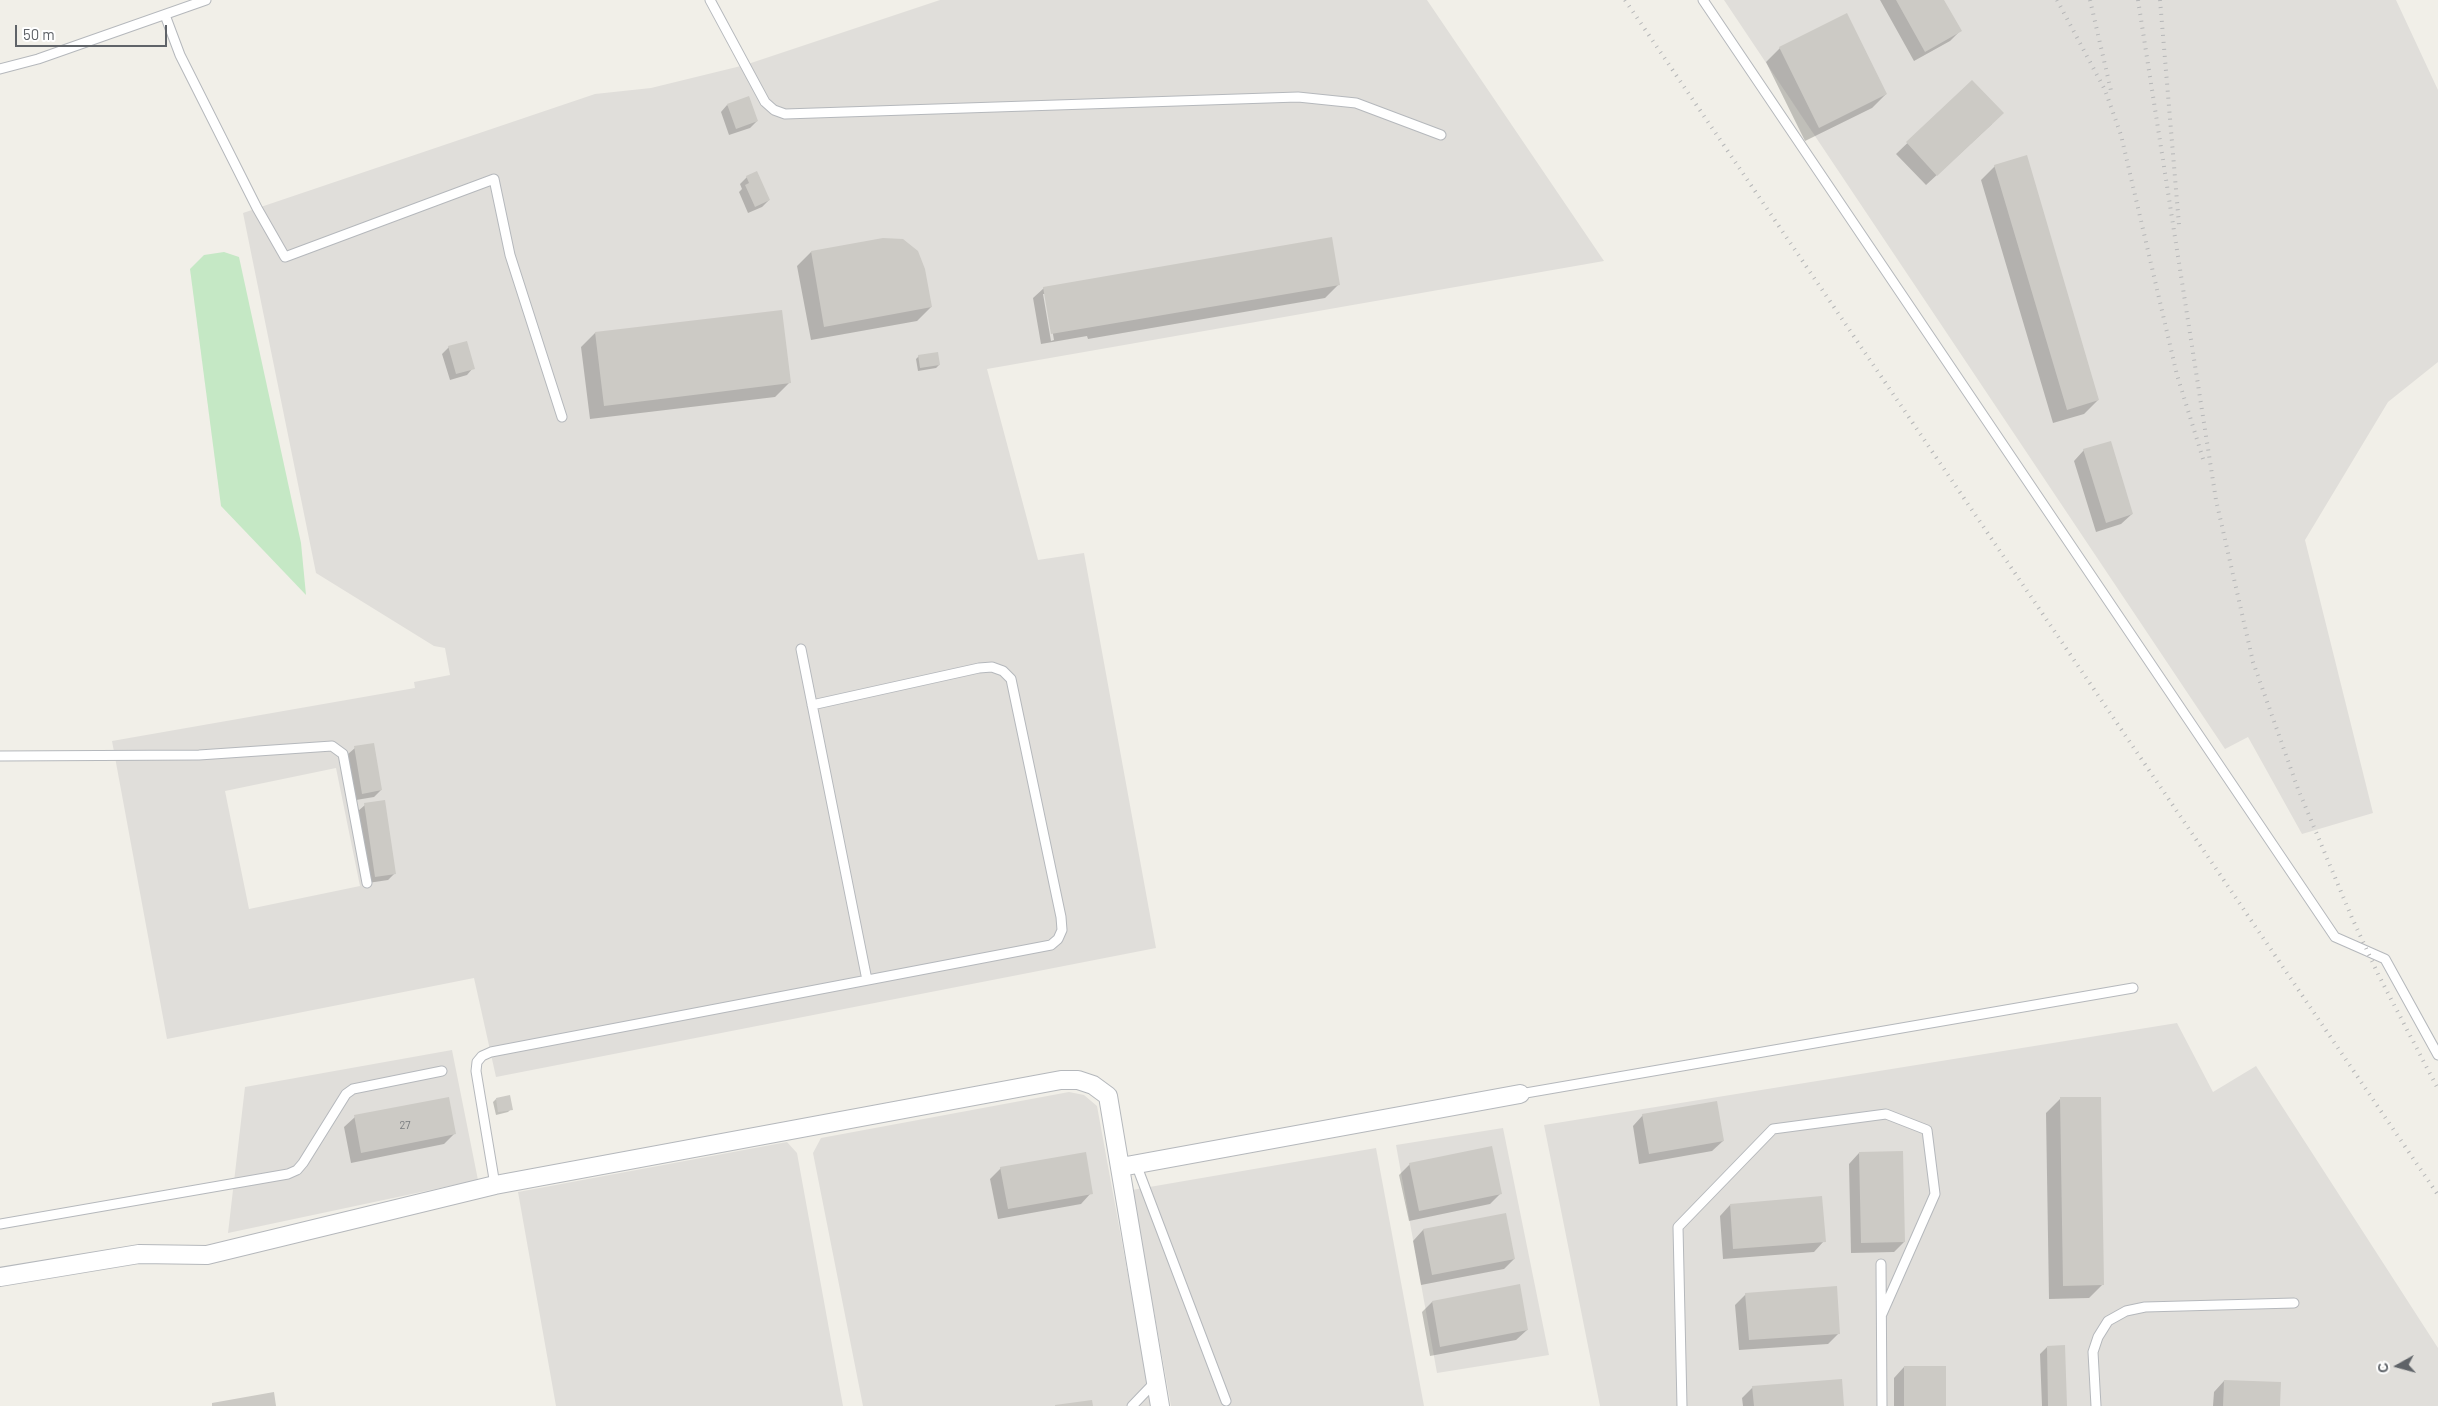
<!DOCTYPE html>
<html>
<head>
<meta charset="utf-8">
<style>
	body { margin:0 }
	#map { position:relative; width:2438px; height:1406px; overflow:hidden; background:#f1efe8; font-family:Barlow,sans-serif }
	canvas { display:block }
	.north { position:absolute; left:2373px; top:1341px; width:50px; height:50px; -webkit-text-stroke:4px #fff; paint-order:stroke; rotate:263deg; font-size:14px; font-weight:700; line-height:20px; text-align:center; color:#5f6368 }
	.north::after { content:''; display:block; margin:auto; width:18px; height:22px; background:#5f6368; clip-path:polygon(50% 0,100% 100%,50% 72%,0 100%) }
	.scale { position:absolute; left:15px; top:25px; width:152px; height:22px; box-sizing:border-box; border:2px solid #5f6368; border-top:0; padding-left:6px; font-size:15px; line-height:18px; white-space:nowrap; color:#5f6368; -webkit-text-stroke:4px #fff; paint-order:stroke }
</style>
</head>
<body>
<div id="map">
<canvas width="2438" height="1406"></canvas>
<div class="north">С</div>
<div class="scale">50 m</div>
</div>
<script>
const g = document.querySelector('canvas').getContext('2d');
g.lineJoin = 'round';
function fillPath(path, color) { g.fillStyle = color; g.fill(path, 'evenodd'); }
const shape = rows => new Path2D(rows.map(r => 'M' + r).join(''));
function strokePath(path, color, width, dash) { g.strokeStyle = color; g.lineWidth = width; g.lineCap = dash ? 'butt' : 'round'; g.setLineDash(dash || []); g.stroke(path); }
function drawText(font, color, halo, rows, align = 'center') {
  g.font = font + ' Barlow,sans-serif'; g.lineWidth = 5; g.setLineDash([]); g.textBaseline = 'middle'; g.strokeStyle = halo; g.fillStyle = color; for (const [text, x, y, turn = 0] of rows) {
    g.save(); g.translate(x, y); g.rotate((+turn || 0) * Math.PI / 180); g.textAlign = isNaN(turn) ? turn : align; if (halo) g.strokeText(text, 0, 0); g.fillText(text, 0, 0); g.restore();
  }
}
fillPath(shape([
	[940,0,1427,0,1604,261,987,369,1038,560,1084,553,1156,948,496,1077,474,978,167,1039,112,741,415,688,414,682,450,675,445,648,434,646,316,573,243,213,595,94,651,88,745,65],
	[336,768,360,886,249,909,225,791],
	[1724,0,2396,0,2438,90,2438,362,2388,402,2305,540,2373,813,2302,834,2248,737,2225,749],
	[2177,1023,2213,1092,2256,1066,2438,1348,2438,1406,1600,1406,1544,1125],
	[452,1050,478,1180,228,1233,245,1087],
	[1069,1092,1084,1095,1097,1106,1152,1406,863,1406,813,1153,821,1138],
	[1503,1128,1549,1355,1437,1373,1396,1145],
	[787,1142,797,1153,843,1406,556,1406,518,1192],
	[1376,1148,1424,1406,1171,1406,1132,1190]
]), '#e0deda');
fillPath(shape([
	[224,252,239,257,301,543,306,595,221,506,190,269,204,255]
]), '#c5e8c5');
fillPath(shape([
	[1880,0,1943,0,1960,31,1950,41,1914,61],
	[1780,48,1886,94,1872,108,1805,141,1766,62],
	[1972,81,1992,124,1926,185,1896,154],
	[727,105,757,121,750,128,729,135,721,112],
	[1995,166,2098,400,2084,414,2053,423,1981,180],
	[747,177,769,200,762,207,748,213,739,192,742,189,740,184],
	[811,252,931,307,917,321,811,340,797,266],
	[1339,284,1325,298,1088,339,1087,336,1041,344,1033,298,1044,288],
	[1043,294,1046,294,1054,340,1051,341],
	[595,333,789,383,775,397,590,419,581,347],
	[449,347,473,368,467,375,450,380,442,354],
	[919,356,939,365,936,368,918,371,916,359],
	[2084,450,2132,514,2121,524,2096,532,2074,461],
	[355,748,381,790,374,797,356,800,348,754],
	[365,805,395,873,388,880,368,883,358,811],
	[496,1099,511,1109,508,1112,496,1115,493,1102],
	[2060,1099,2103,1284,2089,1298,2049,1299,2046,1113],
	[1643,1115,1723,1141,1712,1151,1639,1164,1633,1126],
	[355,1117,454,1134,444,1144,351,1163,344,1127],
	[1859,1153,1904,1242,1894,1252,1851,1253,1849,1164],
	[1410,1164,1501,1193,1490,1204,1409,1221,1399,1175],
	[1001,1168,1091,1193,1081,1204,998,1219,990,1179],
	[1730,1205,1824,1241,1814,1252,1723,1259,1720,1216],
	[1505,1214,1514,1259,1504,1269,1421,1285,1413,1241,1423,1230],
	[1746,1294,1839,1333,1828,1344,1739,1350,1735,1305],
	[1432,1302,1527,1330,1516,1340,1430,1356,1422,1312],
	[2047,1347,2065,1406,2042,1406,2040,1354],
	[1904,1367,1945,1406,1894,1406,1894,1378],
	[2224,1381,2279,1406,2213,1406,2214,1392],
	[1753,1387,1843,1406,1743,1406,1742,1398]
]), '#0003');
fillPath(shape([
	[1896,0,1944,0,1962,31,1925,52],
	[1847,13,1887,94,1819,128,1779,47],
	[1972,80,2004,113,1937,176,1906,142],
	[749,96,758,121,736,129,727,104],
	[2027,155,2099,400,2067,410,1994,165],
	[757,171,770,200,755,207,745,185,749,183,746,176],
	[1332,237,1340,285,1051,334,1043,287],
	[883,238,903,239,918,251,925,269,932,307,824,327,811,251],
	[782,310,791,383,604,406,595,332],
	[467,341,475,369,456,374,448,346],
	[938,352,940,365,920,368,918,355],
	[2111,441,2133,514,2106,523,2083,449],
	[374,743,382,790,362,794,354,746],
	[385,800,396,874,375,877,364,803],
	[510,1095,513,1110,498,1112,496,1098],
	[449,1097,456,1134,361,1153,354,1115],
	[2060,1097,2101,1097,2104,1285,2063,1286],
	[1717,1101,1724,1141,1649,1154,1642,1114],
	[1492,1146,1502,1194,1419,1211,1409,1163],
	[1903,1151,1905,1242,1861,1243,1859,1152],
	[1086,1152,1093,1194,1008,1209,1000,1167],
	[1822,1196,1826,1242,1733,1249,1730,1204],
	[1506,1213,1515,1259,1432,1275,1423,1229],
	[1520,1284,1528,1330,1440,1347,1432,1301],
	[1837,1286,1840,1334,1749,1340,1745,1293],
	[2065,1345,2067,1406,2048,1406,2047,1346],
	[1904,1366,1946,1366,1946,1406,1904,1406],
	[1842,1379,1844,1406,1754,1406,1752,1386],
	[2224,1380,2281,1382,2280,1406,2223,1406],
	[274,1392,276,1406,212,1406,212,1403],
	[1092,1400,1093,1406,1055,1406,1055,1405]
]), '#cccac5');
const service = shape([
	[710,0,765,102,774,110,785,114,1298,97,1356,103,1441,135],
	[1703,0,2335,937,2385,959,2438,1055],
	[165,15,180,55,257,208,285,257,494,179,510,255,562,417],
	[0,69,38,59,206,0],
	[801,649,867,980],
	[0,756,199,755,332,746,343,754,367,883],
	[1520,1094,2133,988],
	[1136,1164,1226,1401],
	[495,1185,476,1071,477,1062,482,1056,491,1052,1051,945,1058,939,1062,930,1061,917,1011,679,1003,671,992,667,979,668,812,705],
	[0,1224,288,1174,297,1170,303,1163,346,1094,353,1089,442,1071],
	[1881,1264,1882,1406],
	[1132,1406,1156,1381],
	[1682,1406,1678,1227,1773,1129,1886,1114,1927,1130,1935,1194,1882,1314],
	[2096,1406,2093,1352,2098,1337,2108,1321,2126,1311,2145,1307,2294,1303]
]);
const minor = shape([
	[1121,1167,1520,1094],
	[0,1277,139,1254,207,1255,495,1185,1061,1080,1078,1080,1093,1085,1108,1096,1160,1406]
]);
strokePath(service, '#b5b8bc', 11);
strokePath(minor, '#b5b8bc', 20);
strokePath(service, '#fff', 9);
strokePath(minor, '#fff', 18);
strokePath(shape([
	[1625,0,2438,1195],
	[2057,0,2105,90,2121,135,2177,375,2204,462],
	[2090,0,2112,95],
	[2138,0,2216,500,2253,662,2298,789,2352,918,2379,976,2438,1089],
	[2160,0,2179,225]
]), '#b6b7b8', 4, [1, 6]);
drawText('11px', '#7a7d7f', null, [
	["27",405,1125]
]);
</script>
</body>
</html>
